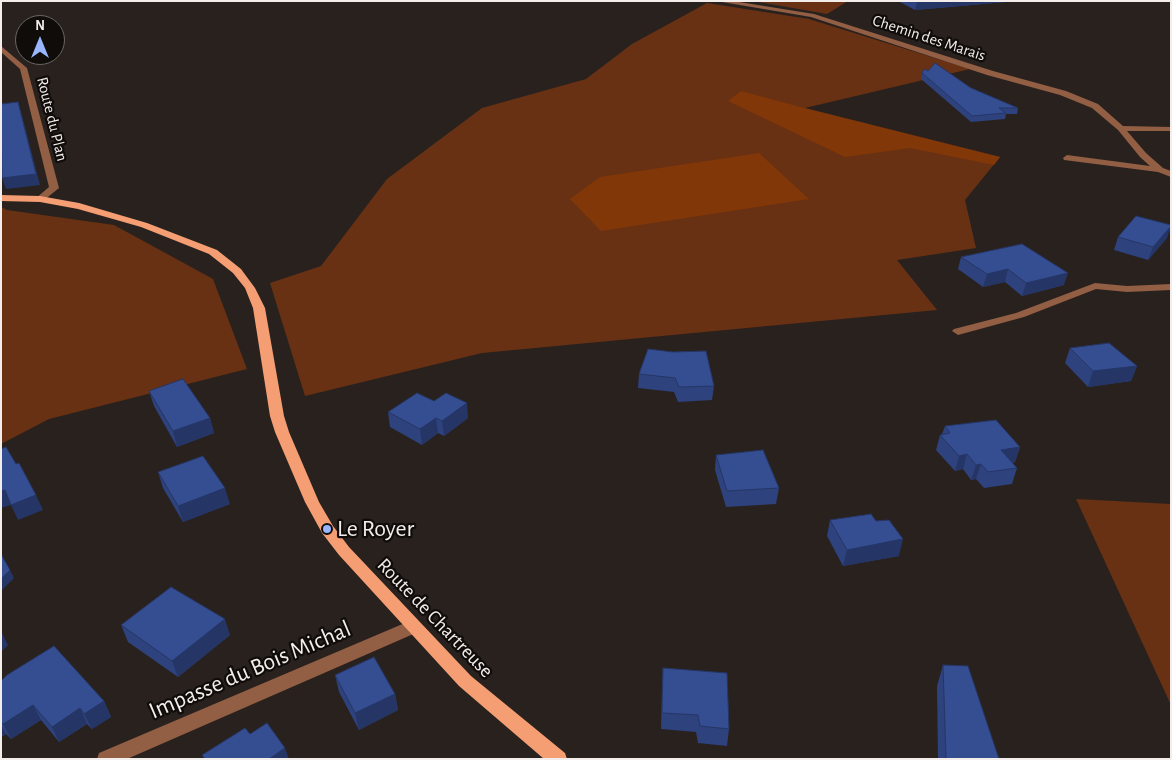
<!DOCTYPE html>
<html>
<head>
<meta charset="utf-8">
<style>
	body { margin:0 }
	#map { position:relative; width:1172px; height:760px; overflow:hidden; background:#29211e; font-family:"Alegreya Sans",sans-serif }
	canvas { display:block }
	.frame { position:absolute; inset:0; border:2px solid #f3edeb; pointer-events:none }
	.north { position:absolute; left:15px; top:15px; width:50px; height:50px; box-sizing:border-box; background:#0f0c0a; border:1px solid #6a6664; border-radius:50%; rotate:0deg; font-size:14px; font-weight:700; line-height:20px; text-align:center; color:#f3edeb }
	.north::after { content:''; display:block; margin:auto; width:18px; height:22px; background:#98b5fd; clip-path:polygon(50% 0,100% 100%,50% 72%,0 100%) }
</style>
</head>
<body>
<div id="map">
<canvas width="1172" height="760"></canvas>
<div class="frame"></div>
<div class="north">N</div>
</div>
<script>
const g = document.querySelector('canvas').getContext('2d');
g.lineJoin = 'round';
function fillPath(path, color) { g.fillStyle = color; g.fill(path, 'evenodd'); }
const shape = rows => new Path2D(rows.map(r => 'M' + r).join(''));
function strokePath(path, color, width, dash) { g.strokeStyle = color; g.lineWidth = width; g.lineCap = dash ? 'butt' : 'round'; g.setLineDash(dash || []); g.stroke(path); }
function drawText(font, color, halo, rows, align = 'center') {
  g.font = font + ' "Alegreya Sans",sans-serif'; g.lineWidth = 4.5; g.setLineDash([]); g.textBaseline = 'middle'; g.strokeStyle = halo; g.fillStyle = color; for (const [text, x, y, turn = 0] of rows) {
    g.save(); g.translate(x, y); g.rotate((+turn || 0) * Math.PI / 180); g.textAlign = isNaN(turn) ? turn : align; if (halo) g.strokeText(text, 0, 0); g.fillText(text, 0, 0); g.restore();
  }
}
fillPath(shape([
	[753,1,848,1,827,14],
	[707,3,809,19,970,69,805,108,1000,157,965,200,976,248,897,260,937,310,482,353,305,396,270,283,321,266,387,179,482,108,586,79,632,44],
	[1,207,7,210,114,225,213,279,247,369,49,419,1,444],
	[1076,499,1171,504,1171,705]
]), '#683113');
fillPath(shape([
	[741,91,804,108,1000,157,994,165,910,148,845,157,728,101],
	[759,153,809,199,601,231,570,199,600,177]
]), '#813707');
fillPath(shape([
	[716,1,733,1,814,14,993,71,1066,91,1098,104,1123,126,1171,127,1171,131,1127,131,1146,153,1163,168,1171,171,1171,177,1158,172,1064,160,1063,158,1067,155,1150,166,1140,157,1118,130,1092,108,1060,95,987,75,811,17,716,1],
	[1,46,27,68,59,188,43,201,37,201,35,199,49,187,20,69,1,52,1,46],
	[1095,283,1127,286,1171,284,1171,290,1127,292,1096,289,1024,317,958,335,952,331,954,329,1016,313,1095,283],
	[412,620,418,622,420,627,418,632,127,759,97,759,99,753,412,620]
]), '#925e44');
fillPath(shape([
	[1,195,40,196,79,203,147,223,217,250,241,269,255,288,265,308,284,416,289,432,319,502,333,526,349,547,471,676,565,753,567,759,544,759,459,686,339,555,322,533,305,502,275,432,270,416,253,308,245,288,233,273,209,254,141,227,78,209,40,202,1,201,1,195]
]), '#f59e73');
fillPath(shape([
	[898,1,1017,1,915,10],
	[922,73,971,88,1018,108,1017,114,1006,114,1005,119,971,122,921,79],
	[1118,237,1167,238,1148,260,1114,250],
	[1022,244,1064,285,1022,296,1005,282,983,287,958,269,961,257],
	[1070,348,1137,366,1131,381,1088,387,1065,363],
	[648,349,714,386,712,400,678,402,674,392,638,388,639,374],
	[149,391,210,418,214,433,177,447,154,406],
	[388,412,468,418,444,436,438,433,422,445,390,427],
	[945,426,1020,447,1015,462,1012,463,1017,468,1012,484,984,488,976,479,971,480,963,469,955,471,936,450,940,435,942,434],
	[716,455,779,488,776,504,726,507,715,470],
	[158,472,230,504,183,522,163,488],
	[830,520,899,556,843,566,827,536],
	[121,625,230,635,178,677,128,642],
	[943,665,999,759,938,759,937,686],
	[663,668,729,729,727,746,698,743,696,732,661,729,662,685],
	[335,675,395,694,398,710,359,730,339,692],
	[1,681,104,701,111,717,92,729,87,724,59,742,41,720,11,739,6,734,1,737]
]), '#2e427d');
fillPath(shape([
	[925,1,1017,1,915,10,917,2],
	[18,102,21,112,40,185,6,189,2,178],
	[1171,226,1167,238,1148,260,1153,247],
	[1008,269,1005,282,983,287,987,274],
	[1068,273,1064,285,1022,296,1026,283],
	[1137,366,1131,381,1088,387,1093,371],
	[467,403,468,418,444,436,442,421],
	[210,418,214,433,177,447,173,431],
	[436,418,438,433,422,445,420,429],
	[1020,447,1015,462,996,465,1001,450],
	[967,454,963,469,955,471,959,456],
	[981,464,976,479,971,480,976,465],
	[225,488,230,504,183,522,178,506],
	[5,490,11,505,1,508,1,491],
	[36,495,43,510,18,520,11,505],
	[903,539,899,556,843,566,847,550],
	[10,570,14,578,1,591,1,579],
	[225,619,230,635,178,677,172,661],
	[1,631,8,645,1,652],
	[395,694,398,710,359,730,355,713],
	[104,701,111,717,92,729,84,714],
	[33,705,41,720,11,739,3,724],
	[80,708,87,724,59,742,52,727],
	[1,724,6,734,1,737],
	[285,748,289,759,269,759]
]), '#253666');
const building = shape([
	[935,63,971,88,1018,108,999,108,1006,113,972,116,922,73,924,69,928,71,935,63],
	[18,102,36,174,2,178,1,104,18,102],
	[1136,216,1171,225,1171,226,1153,247,1118,237,1136,216],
	[1022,244,1068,273,1026,283,1008,269,987,274,961,257,1022,244],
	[1109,343,1137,366,1093,371,1070,348,1109,343],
	[648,349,673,352,706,351,714,386,679,387,675,378,639,374,648,349],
	[183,379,210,418,173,431,149,391,183,379],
	[417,393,434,401,446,393,467,403,442,421,436,418,420,429,388,412,417,393],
	[996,420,1020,447,1001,450,1017,468,988,472,981,464,976,465,967,454,959,456,940,435,950,433,945,426,996,420],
	[6,447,16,464,19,463,36,495,11,505,5,490,1,491,1,449,6,447],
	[763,450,779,488,727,491,716,455,763,450],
	[203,456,225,488,178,506,158,472,203,456],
	[871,514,876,521,889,520,903,539,847,550,830,520,871,514],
	[1,554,10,570,1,579,1,554],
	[171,587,225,619,172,661,121,625,171,587],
	[54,646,104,701,84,714,80,708,52,727,33,705,3,724,1,722,1,681,7,675,54,646],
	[374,657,395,694,355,713,335,675,374,657],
	[943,665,968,666,999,759,946,759,943,665],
	[663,668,727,673,729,729,700,726,698,715,662,713,663,668],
	[267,723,285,748,269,759,205,759,202,755,245,728,250,734,267,723]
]);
fillPath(building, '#354d91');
strokePath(building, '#253666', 1);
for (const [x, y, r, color] of [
	[327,529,5,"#98b5fd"]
]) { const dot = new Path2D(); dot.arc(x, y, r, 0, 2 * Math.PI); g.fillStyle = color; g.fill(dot); strokePath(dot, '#0f0c0a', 2); }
drawText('16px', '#f3edeb', '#0f0c0a', [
	["Chemin des Marais",929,38,18],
	["Route du Plan",52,119,76]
]);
drawText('20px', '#f3edeb', '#0f0c0a', [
	["Route de Chartreuse",435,618,46]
]);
drawText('24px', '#f3edeb', '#0f0c0a', [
	["Le Royer",337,529]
], 'left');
drawText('24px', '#f3edeb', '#0f0c0a', [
	["Impasse du Bois Michal",250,670,-23]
]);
</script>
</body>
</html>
